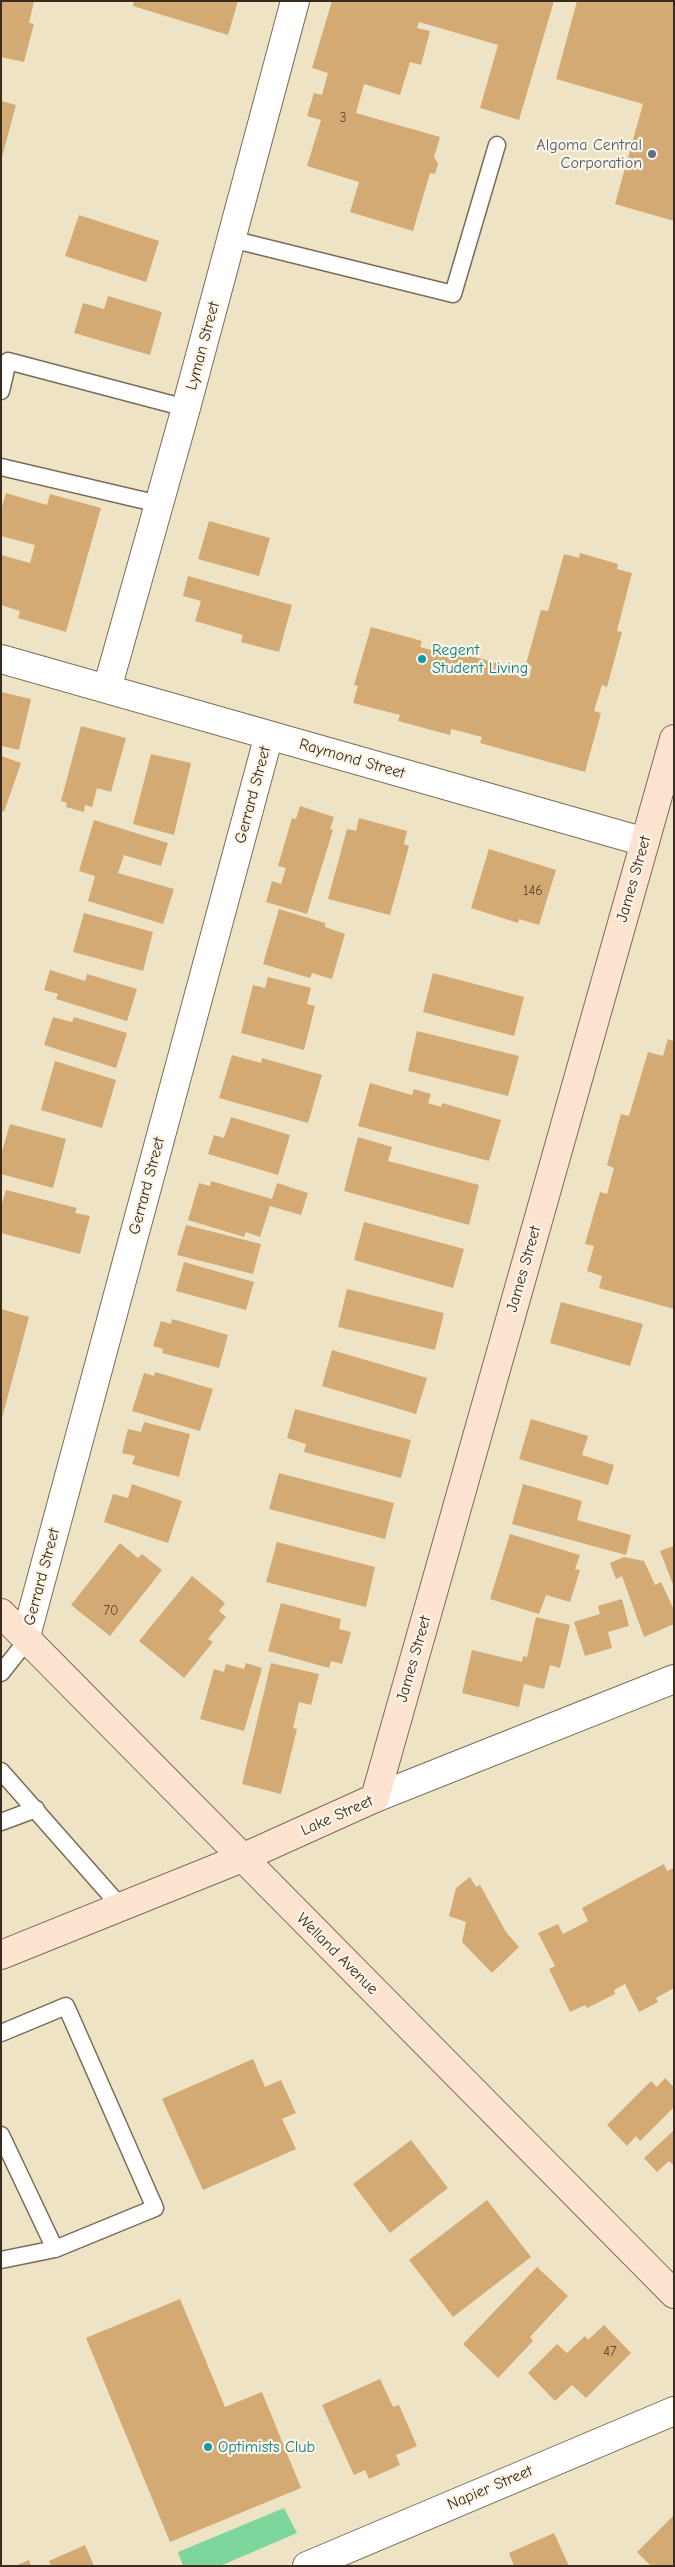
<!DOCTYPE html>
<html>
<head>
<meta charset="utf-8">
<style>
	body { margin:0 }
	#map { position:relative; width:675px; height:2567px; overflow:hidden; background:#eee4c5; font-family:"Comic Neue",sans-serif }
	canvas { display:block }
	.frame { position:absolute; inset:0; border:2px solid #3b2a1e; pointer-events:none }
</style>
</head>
<body>
<div id="map">
<canvas width="675" height="2567"></canvas>
<div class="frame"></div>
</div>
<script>
const g = document.querySelector('canvas').getContext('2d');
g.lineJoin = 'round';
function fillPath(path, color) { g.fillStyle = color; g.fill(path, 'evenodd'); }
const shape = rows => new Path2D(rows.map(r => 'M' + r).join(''));
function strokePath(path, color, width, dash) { g.strokeStyle = color; g.lineWidth = width; g.lineCap = dash ? 'butt' : 'round'; g.setLineDash(dash || []); g.stroke(path); }
function drawText(font, color, halo, rows, align = 'center') {
  g.font = font + ' "Comic Neue",sans-serif'; g.lineWidth = 4.5; g.setLineDash([]); g.textBaseline = 'middle'; g.strokeStyle = halo; g.fillStyle = color; for (const [text, x, y, turn = 0] of rows) {
    g.save(); g.translate(x, y); g.rotate((+turn || 0) * Math.PI / 180); g.textAlign = isNaN(turn) ? turn : align; if (halo) g.strokeText(text, 0, 0); g.fillText(text, 0, 0); g.restore();
  }
}
fillPath(shape([
	[284,2508,297,2533,220,2566,183,2566,178,2552]
]), '#7dd69c');
fillPath(shape([
	[1,1,34,1,29,23,34,24,24,62,1,57],
	[134,1,238,1,228,35,133,6],
	[332,1,554,1,519,120,480,108,498,45,419,22,417,28,430,31,421,65,410,62,400,95,364,84,356,113,440,137,434,157,438,164,435,174,430,173,413,231,350,212,359,182,307,166,321,120,307,116,314,93,322,95,328,73,312,68],
	[577,1,674,1,674,221,615,204,643,104,556,79],
	[1,101,16,105,2,157,1,157],
	[79,215,159,241,146,282,65,256],
	[108,296,162,312,150,355,74,333,83,303,104,309],
	[6,493,47,505,50,494,101,508,66,632,18,618,20,611,1,605,1,555,30,563,35,545,1,536,1,510],
	[209,521,270,538,259,576,198,559],
	[580,553,618,564,617,569,632,573,617,631,622,632,607,687,602,685,594,711,601,713,585,772,480,743,482,737,451,729,450,735,398,721,400,715,353,703,358,686,354,685,371,627,422,641,420,647,446,654,447,649,503,665,502,671,529,679,532,666,526,664,541,610,548,611,564,554,579,558],
	[188,576,292,605,279,652,241,642,243,635,195,621,201,601,183,596],
	[1,692,31,699,19,750,2,746],
	[81,726,126,738,111,792,97,788,92,807,85,805,84,812,66,807,67,803,61,801],
	[151,754,191,763,174,835,133,824],
	[1,756,21,763,4,812,1,811],
	[300,806,334,817,330,829,333,830,307,914,266,902,272,881,281,884,286,868,278,866,292,818,296,819],
	[359,818,407,831,404,844,409,846,390,915,328,899,347,829,356,831],
	[94,820,168,843,161,866,124,855,118,873,174,889,163,924,88,901,95,876,79,871],
	[489,849,556,870,539,925,519,919,518,923,471,908],
	[279,909,325,923,325,927,345,934,332,979,312,973,310,978,263,964],
	[84,913,153,932,143,971,73,952],
	[50,970,85,981,87,974,137,989,127,1021,56,999,58,994,44,990],
	[433,973,524,997,514,1036,423,1012],
	[268,977,311,988,307,1004,315,1006,304,1050,241,1033,253,985,265,988],
	[53,1017,72,1022,74,1017,127,1033,116,1068,44,1045],
	[417,1031,519,1056,508,1096,408,1071],
	[668,1039,674,1041,674,1309,599,1288,602,1276,587,1271,594,1246,585,1244,600,1192,607,1194,614,1168,607,1165,621,1114,629,1116,648,1052,663,1056],
	[232,1055,261,1063,262,1058,322,1075,308,1123,219,1098],
	[55,1061,116,1080,102,1128,41,1110],
	[370,1083,412,1095,414,1089,431,1094,428,1103,441,1107,442,1103,501,1120,489,1161,358,1126],
	[231,1117,290,1135,278,1175,208,1154,214,1135,224,1138],
	[10,1124,66,1139,53,1188,1,1174,1,1155],
	[358,1137,392,1147,388,1161,479,1185,469,1225,344,1191],
	[211,1181,272,1199,277,1183,308,1193,301,1215,270,1206,260,1237,246,1232,244,1237,188,1220,199,1183,210,1186],
	[6,1190,77,1208,75,1213,90,1216,80,1254,1,1233,1,1207],
	[364,1222,464,1249,453,1288,354,1260],
	[186,1225,261,1244,253,1274,177,1255],
	[184,1262,254,1282,246,1310,176,1291],
	[347,1289,444,1313,435,1350,338,1327],
	[561,1302,643,1324,630,1366,550,1343],
	[1,1309,29,1317,2,1418,1,1418],
	[172,1319,228,1335,219,1368,162,1353,163,1349,153,1346,161,1321,171,1324],
	[332,1350,427,1378,416,1414,322,1386],
	[155,1372,213,1389,200,1431,132,1411,144,1373,154,1376],
	[295,1409,411,1440,401,1478,304,1452,306,1444,287,1438],
	[531,1419,588,1436,582,1455,614,1465,608,1485,519,1459],
	[144,1422,190,1434,179,1477,132,1464,135,1456,122,1453,128,1429,141,1432],
	[279,1473,394,1503,385,1539,269,1509],
	[132,1484,182,1501,168,1543,104,1522,113,1494,128,1498],
	[523,1484,582,1501,577,1520,631,1535,626,1555,512,1524],
	[510,1534,580,1555,575,1569,580,1570,570,1602,546,1595,539,1614,490,1599],
	[277,1542,375,1567,366,1607,266,1582],
	[120,1543,138,1558,142,1554,162,1570,110,1636,71,1605],
	[674,1546,674,1587,660,1551],
	[624,1557,644,1561,655,1585,661,1582,674,1610,674,1624,644,1637,622,1576,616,1579,610,1563],
	[192,1576,225,1603,219,1611,226,1617,208,1639,213,1642,184,1678,139,1641],
	[622,1599,629,1626,608,1632,612,1648,585,1656,574,1622,600,1614,598,1606],
	[281,1603,341,1619,339,1629,351,1632,342,1664,331,1661,329,1668,268,1651],
	[536,1617,570,1625,560,1668,550,1665,544,1689,524,1684,519,1707,462,1693,472,1650,522,1662,523,1656,527,1657],
	[246,1663,262,1668,244,1731,200,1719,214,1669,224,1672,226,1664,244,1669],
	[271,1663,319,1674,311,1705,299,1702,293,1728,297,1729,281,1794,242,1784],
	[664,1864,667,1871,674,1868,674,1988,656,1998,658,2002,639,2012,625,1984,614,1990,615,1994,587,2008,585,2005,570,2012,549,1969,555,1966,538,1933,558,1924,563,1934,588,1921,582,1908],
	[470,1877,476,1887,480,1885,506,1932,519,1947,492,1973,462,1942,466,1922,449,1916,456,1888],
	[253,2059,265,2087,281,2080,296,2113,282,2119,296,2149,203,2190,162,2099],
	[665,2078,674,2087,674,2107,640,2141,636,2136,627,2146,607,2125,651,2081,657,2087],
	[674,2130,674,2166,669,2161,657,2172,644,2158],
	[411,2140,448,2188,390,2233,353,2184],
	[487,2200,531,2257,453,2317,409,2260],
	[537,2267,568,2296,530,2337,533,2341,498,2378,463,2344],
	[180,2299,225,2407,262,2392,301,2488,170,2542,86,2338],
	[604,2325,631,2353,586,2398,572,2385,555,2401,528,2373,557,2344,567,2353,585,2336,588,2340],
	[380,2379,393,2407,399,2405,417,2446,396,2455,400,2465,369,2479,365,2470,354,2475,322,2405],
	[674,2515,674,2566,651,2566,637,2552],
	[554,2533,569,2566,514,2566,509,2553],
	[85,2545,94,2566,51,2566,49,2561],
	[29,2560,31,2566,15,2566]
]), '#d3aa74');
const lane = shape([
	[231,239,453,294,497,145],
	[1,391,8,361,186,408],
	[1,467,159,504],
	[1,1673,28,1639],
	[1,1771,121,1907],
	[1,1822,36,1809],
	[1,2033,66,2006,155,2208,55,2249,1,2135],
	[1,2260,55,2249]
]);
const street = shape([
	[1,659,645,842],
	[107,689,186,408,295,1],
	[26,1636,269,735],
	[375,1798,674,1679],
	[307,2566,674,2411]
]);
const secondary = shape([
	[1,1613,674,2294],
	[1,1955,242,1858,375,1798,674,739]
]);
strokePath(lane, '#7a6b58', 19);
strokePath(street, '#7a6b58', 30);
strokePath(secondary, '#7a6b58', 30);
strokePath(lane, '#fff', 16);
strokePath(street, '#fff', 28);
strokePath(secondary, '#fde4d1', 28);
for (const [x, y, r, color] of [
	[652,154,5,"#5c6f8a"],
	[422,659,5,"#0f9aa8"],
	[208,2447,5,"#0f9aa8"]
]) { const dot = new Path2D(); dot.arc(x, y, r, 0, 2 * Math.PI); g.fillStyle = color; g.fill(dot); strokePath(dot, '#fcf5e5', 2); }
drawText('14px', '#614a34', null, [
	["3",343,118],
	["146",533,891],
	["70",111,1611],
	["47",610,2352]
]);
drawText('16px', '#4e5e75', '#fcf5e5', [
	["Algoma Central",642,145],
	["Corporation",642,163]
], 'right');
drawText('16px', '#3b2a1e', '#fcf5e5', [
	["Lyman Street",203,346,-75],
	["Raymond Street",352,759,16],
	["Gerrard Street",253,795,-75],
	["James Street",634,879,-74],
	["Gerrard Street",147,1186,-75],
	["James Street",524,1269,-74],
	["Gerrard Street",42,1577,-75],
	["James Street",414,1659,-74],
	["Lake Street",337,1816,-24],
	["Welland Avenue",337,1954,45],
	["Napier Street",490,2488,-23]
]);
drawText('16px', '#0d838f', '#fcf5e5', [
	["Regent",432,650],
	["Student Living",432,668],
	["Optimists Club",218,2447]
], 'left');
</script>
</body>
</html>
